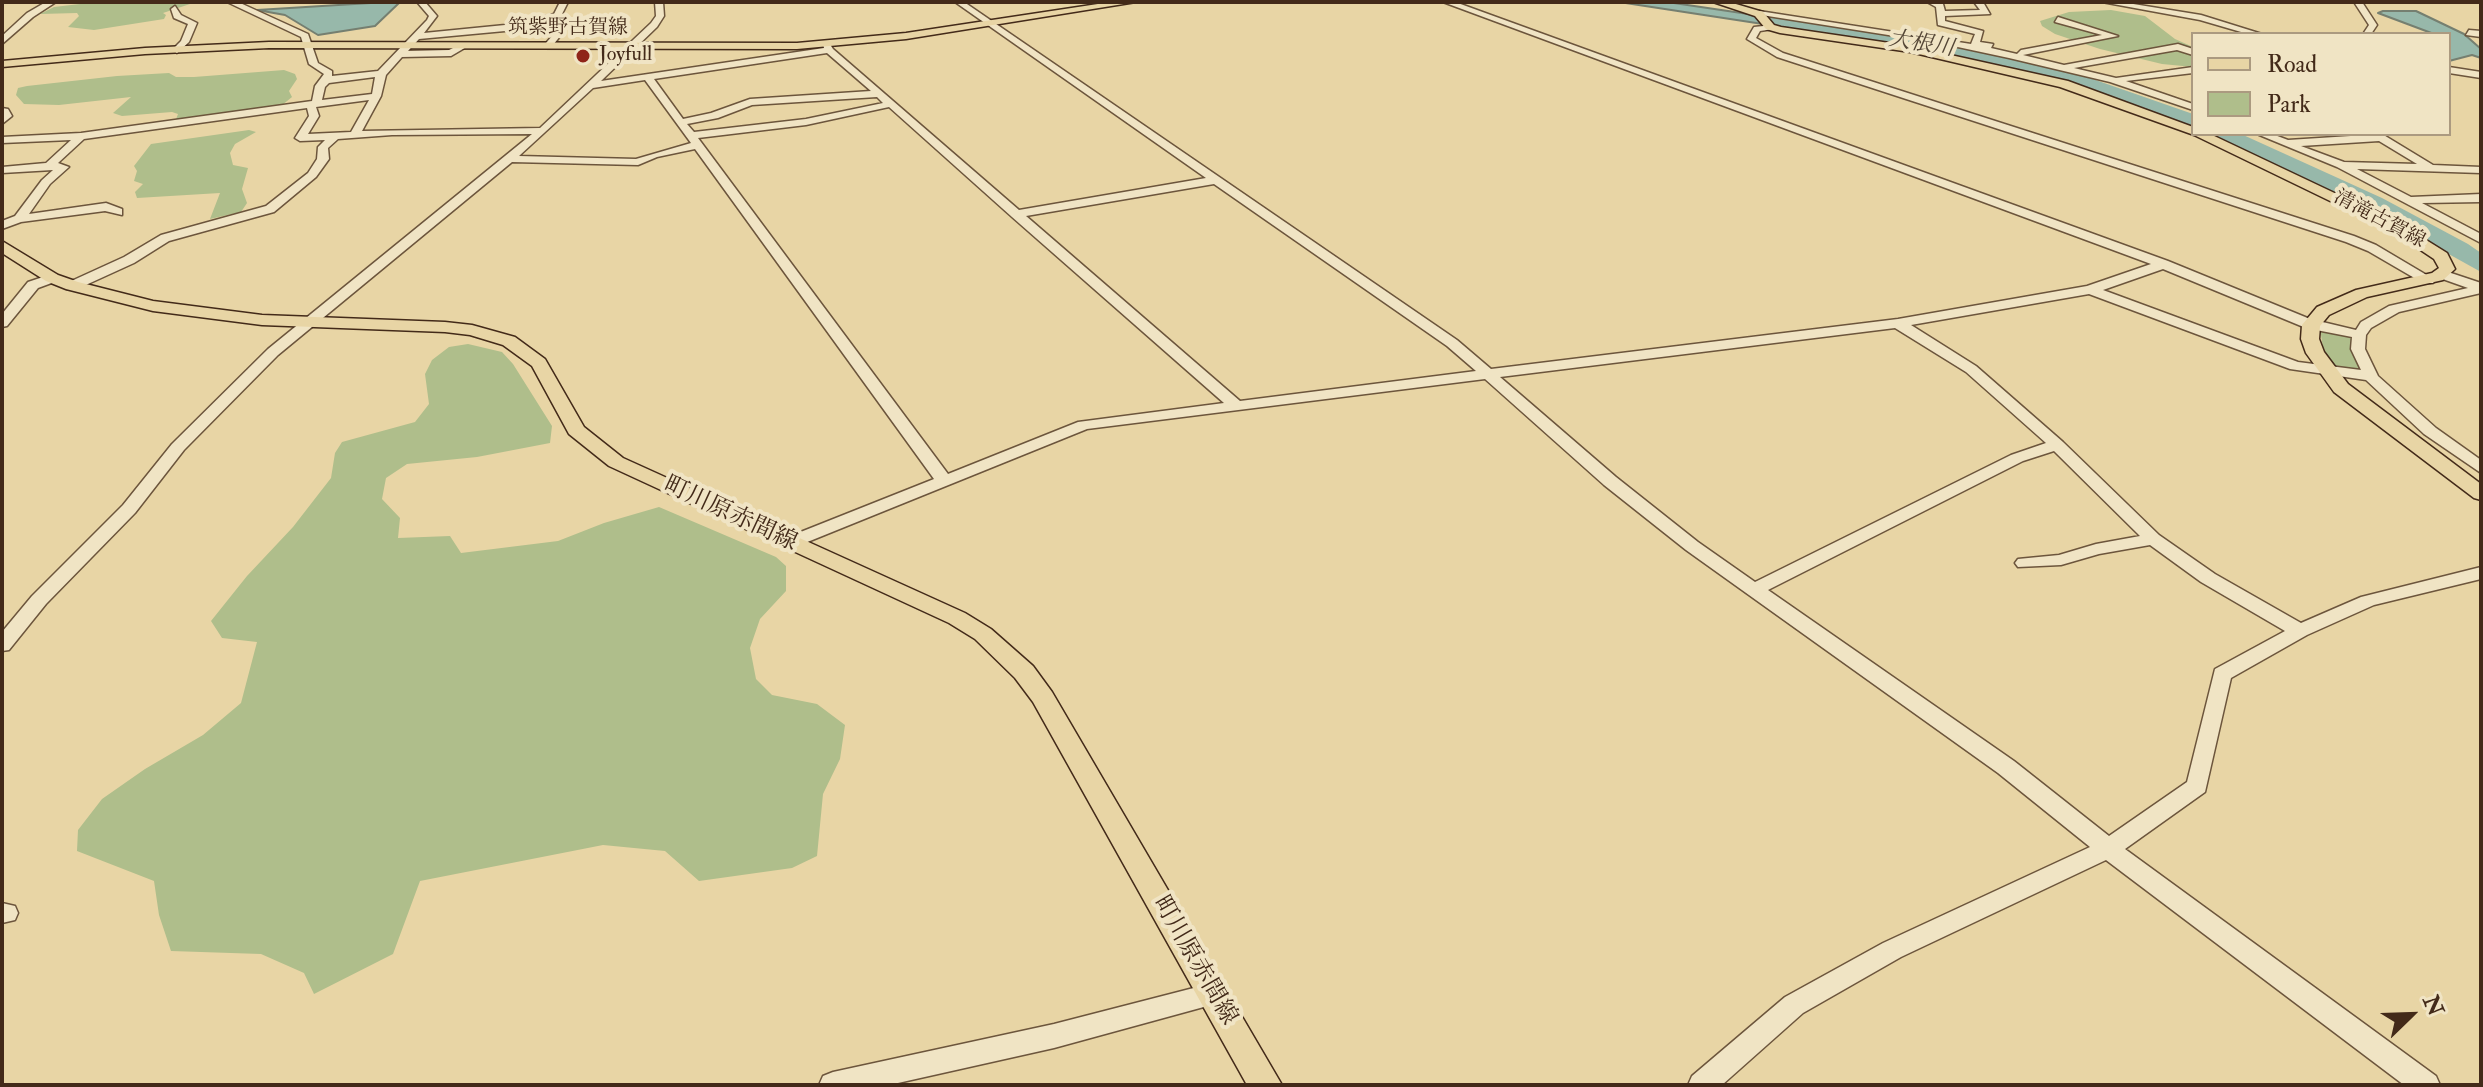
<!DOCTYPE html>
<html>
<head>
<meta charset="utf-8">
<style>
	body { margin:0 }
	#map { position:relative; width:2483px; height:1087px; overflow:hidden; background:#e8d5a5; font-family:"IM FELL Double Pica",serif }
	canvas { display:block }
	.frame { position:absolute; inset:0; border:4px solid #432a19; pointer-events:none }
	.legend { position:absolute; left:2191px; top:32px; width:260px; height:104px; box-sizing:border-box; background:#f0e4c4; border:2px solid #ab9a80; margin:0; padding:10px 14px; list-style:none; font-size:24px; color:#432a19 }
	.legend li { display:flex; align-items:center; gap:16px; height:40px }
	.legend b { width:40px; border:2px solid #ab9a80 }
	.north { position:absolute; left:2371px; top:975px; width:80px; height:80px; -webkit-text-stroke:6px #f0e4c4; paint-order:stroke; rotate:67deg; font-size:22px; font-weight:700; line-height:32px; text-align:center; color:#432a19 }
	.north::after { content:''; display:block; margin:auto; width:28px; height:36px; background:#432a19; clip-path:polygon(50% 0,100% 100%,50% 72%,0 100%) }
</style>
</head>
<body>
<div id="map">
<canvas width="2483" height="1087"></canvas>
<div class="frame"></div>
<ul class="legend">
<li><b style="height:10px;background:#e8d5a5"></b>Road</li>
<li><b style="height:22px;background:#afbe8b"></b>Park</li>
</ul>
<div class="north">N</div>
</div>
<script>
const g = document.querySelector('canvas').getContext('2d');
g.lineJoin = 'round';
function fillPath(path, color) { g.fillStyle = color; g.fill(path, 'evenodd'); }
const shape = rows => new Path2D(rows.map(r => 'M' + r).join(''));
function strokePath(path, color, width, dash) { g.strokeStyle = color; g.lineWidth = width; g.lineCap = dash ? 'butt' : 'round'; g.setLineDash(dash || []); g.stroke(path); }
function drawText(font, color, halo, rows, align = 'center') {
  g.font = font + ' "IM FELL Double Pica","Noto Serif JP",serif'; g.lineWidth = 8; g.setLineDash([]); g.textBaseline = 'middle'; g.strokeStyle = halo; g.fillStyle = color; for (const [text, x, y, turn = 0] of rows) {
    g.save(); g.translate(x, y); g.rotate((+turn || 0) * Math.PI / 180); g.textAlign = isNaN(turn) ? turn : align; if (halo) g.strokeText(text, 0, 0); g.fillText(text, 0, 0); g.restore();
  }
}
fillPath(shape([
	[97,2,196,2,163,13,166,15,164,19,94,30,68,27,79,16,77,13,40,14,54,7],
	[2111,10,2145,16,2175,39,2193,47,2193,67,2162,64,2100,49,2055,34,2042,26,2040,21,2069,12],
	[284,70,295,74,297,79,289,91,292,97,281,106,175,122,178,114,172,112,122,116,113,113,131,97,59,105,24,104,16,95,18,88,27,86,117,76,169,73,176,77,194,77],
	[249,130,256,132,235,144,230,153,233,165,248,168,242,189,247,203,241,212,210,219,220,193,137,198,135,192,143,184,134,181,137,171,134,166,151,144],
	[2320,328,2352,336,2351,346,2364,372,2335,371,2324,355],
	[468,344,502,352,513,364,552,426,550,443,477,457,407,464,386,478,382,499,400,518,398,538,450,536,461,553,558,541,604,523,659,507,776,557,786,566,786,591,760,619,750,648,756,679,772,695,817,704,845,725,840,759,823,794,817,856,792,868,699,881,665,851,603,845,420,881,393,954,314,994,304,973,261,954,171,951,159,915,154,881,77,851,78,830,102,799,145,769,203,735,241,703,257,642,222,638,211,621,247,576,293,527,331,478,335,453,342,442,415,422,429,404,425,374,432,360,449,347]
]), '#afbe8b');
const water = shape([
	[387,2,399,3,375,26,318,35,285,15,257,10,387,2],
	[1619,2,1667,2,1816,24,1815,32,1619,2],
	[2383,11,2416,11,2464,34,2481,49,2481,58,2472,55,2449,61,2449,34,2434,34,2378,13,2383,11]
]);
fillPath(water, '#97b8aa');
strokePath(water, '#757f70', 2);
fillPath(shape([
	[1770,15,1894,34,2030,61,2084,76,2193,114,2193,127,2072,84,2021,70,1894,44,1764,23,1762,20,1770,15],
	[2215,134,2241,134,2382,198,2468,244,2481,253,2481,272,2366,208,2218,138,2215,134]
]), '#97b8aa');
const minor = shape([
	[46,2,56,2,33,17,2,44,2,36,27,13,46,2],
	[227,2,238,2,308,34,318,63,332,71,332,76,378,71,427,20,429,16,417,2,425,2,437,16,424,33,505,25,554,14,560,2,568,2,561,16,561,35,553,45,546,43,553,35,553,20,505,31,419,39,408,51,449,50,463,43,468,46,451,56,402,57,386,75,381,96,362,131,540,128,651,23,656,16,655,2,663,2,664,16,657,27,601,81,824,48,823,44,828,41,833,49,1019,210,1206,178,955,2,964,2,1457,340,1491,369,1898,319,2087,286,2151,264,1443,2,1455,2,2168,261,2310,319,2356,330,2361,322,2389,306,2468,288,2437,277,2437,271,2442,270,2481,283,2481,293,2399,312,2371,328,2366,335,2365,349,2378,376,2436,428,2481,460,2481,473,2424,434,2366,380,2290,369,2089,294,1911,325,1976,366,2063,442,2159,535,2215,574,2301,623,2361,597,2481,567,2481,579,2374,605,2307,635,2231,678,2205,792,2125,849,2436,1076,2440,1085,2404,1085,2106,860,1901,957,1803,1013,1722,1085,1688,1085,1692,1076,1785,997,1883,943,2090,847,1998,773,1686,550,1604,485,1485,379,1087,429,795,547,783,547,780,543,783,539,934,479,695,149,657,157,638,165,512,162,278,355,184,450,135,513,46,604,9,650,2,651,2,632,32,596,123,505,172,444,268,349,532,134,392,135,338,139,328,148,329,159,316,177,274,212,169,241,134,263,77,289,67,289,67,283,124,257,161,235,266,206,308,173,317,159,318,147,325,140,300,141,295,138,309,116,307,108,84,139,58,163,69,167,50,184,29,214,106,203,122,209,122,215,105,211,21,222,2,229,2,221,15,216,42,180,53,170,2,173,2,167,46,163,71,140,2,143,2,137,81,133,312,101,315,86,324,74,309,64,301,37,227,2],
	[827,53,871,91,750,99,711,113,683,119,654,79,827,53],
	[375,77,372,94,322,100,325,87,329,83,375,77],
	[645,80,691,143,636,159,519,156,593,88,645,80],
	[877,97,883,103,806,119,694,132,687,124,718,118,752,105,877,97],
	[369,100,351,132,308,134,319,116,316,107,369,100],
	[889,107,1012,217,1224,403,1078,422,948,474,698,138,806,125,889,107],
	[1214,184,1447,346,1476,371,1240,401,1026,216,1214,184],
	[2163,269,2306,328,2352,337,2351,349,2361,370,2298,362,2103,290,2163,269],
	[1895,328,1966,372,2046,443,2011,455,1755,582,1698,542,1616,477,1500,377,1895,328],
	[2054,451,2140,536,2096,544,2059,555,2018,559,2015,563,2018,567,2061,565,2099,554,2150,545,2201,582,2285,631,2215,669,2187,782,2109,836,2014,761,1768,590,2023,461,2054,451],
	[1927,2,1943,4,1945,11,1980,10,1974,2,1983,2,1990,14,1945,16,1945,21,1983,31,1980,42,1993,44,1991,48,2017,54,2021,50,2102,35,2055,22,2058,17,2118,36,2023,55,2064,65,2178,44,2193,49,2193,55,2177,50,2074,68,2116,78,2193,67,2193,73,2126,81,2193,104,2193,110,2110,82,2009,58,1939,43,1755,14,1759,11,1971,44,1975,34,1938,25,1936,7,1927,2],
	[2102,2,2121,2,2201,15,2262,34,2248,34,2200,20,2102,2],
	[2354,2,2362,2,2377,25,2371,34,2363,34,2369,25,2354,2],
	[175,6,181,15,197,23,189,42,177,53,172,50,181,41,188,24,174,18,171,9,175,6],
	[1773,25,1773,29,1760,31,1756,38,1783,53,2354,236,2376,245,2435,280,2433,283,2423,283,2368,251,2346,242,1777,57,1747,39,1754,27,1773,25],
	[2469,30,2481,31,2481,37,2466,35,2469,30],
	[2449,67,2481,72,2481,78,2449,73,2449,67],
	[2,108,8,109,12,116,2,124,2,108],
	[2257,134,2272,134,2288,140,2382,134,2433,165,2481,167,2481,173,2357,169,2411,197,2481,194,2481,202,2422,203,2481,234,2481,243,2337,167,2257,134],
	[2379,141,2417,164,2344,162,2301,146,2379,141],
	[52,274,57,275,57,281,38,288,7,326,2,327,2,314,28,282,52,274],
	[2,903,15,906,18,913,15,920,2,923,2,903],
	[1213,983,1222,986,1226,994,1222,1002,1054,1048,889,1085,819,1085,823,1076,833,1072,1054,1024,1213,983]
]);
const major = shape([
	[1111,2,1136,2,906,39,797,49,269,48,145,54,2,67,2,61,145,48,269,42,797,43,906,33,1111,2],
	[1713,2,1729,2,1763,12,1774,25,1781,27,1910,46,2068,81,2193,127,2193,134,2210,134,2402,225,2447,253,2455,269,2443,280,2367,297,2329,315,2320,326,2319,339,2324,352,2348,384,2481,484,2481,500,2474,498,2334,392,2306,353,2301,339,2302,325,2317,307,2356,290,2432,273,2439,268,2434,259,2392,231,2194,135,2060,87,1910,52,1780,33,1766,29,1755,16,1713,2],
	[2,241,58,275,78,282,153,301,262,315,445,322,472,325,515,337,545,359,584,427,623,458,965,613,991,629,1033,666,1052,692,1282,1085,1247,1085,1033,702,1015,678,975,639,949,623,609,466,569,434,532,366,503,345,470,335,445,332,262,325,153,311,66,289,46,281,2,253,2,241]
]);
strokePath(minor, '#6c553c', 3);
strokePath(major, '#432a19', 3);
fillPath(minor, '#f0e4c4');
fillPath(major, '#e8d5a5');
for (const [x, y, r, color] of [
	[583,56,8,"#8f2418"]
]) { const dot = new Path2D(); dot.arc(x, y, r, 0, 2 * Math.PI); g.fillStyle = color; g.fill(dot); strokePath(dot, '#f0e4c4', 3); }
drawText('20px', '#432a19', '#f0e4c4', [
	["筑紫野古賀線",568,29],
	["清滝古賀線",2379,220,28]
]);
drawText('20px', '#432a19', '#f0e4c4', [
	["Joyfull",599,56]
], 'left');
drawText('italic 22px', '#544636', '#f0e4c4', [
	["大根川",1921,45,9]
]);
drawText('24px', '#432a19', '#f0e4c4', [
	["町川原赤間線",730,515,25],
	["町川原赤間線",1194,961,60]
]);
</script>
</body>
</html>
